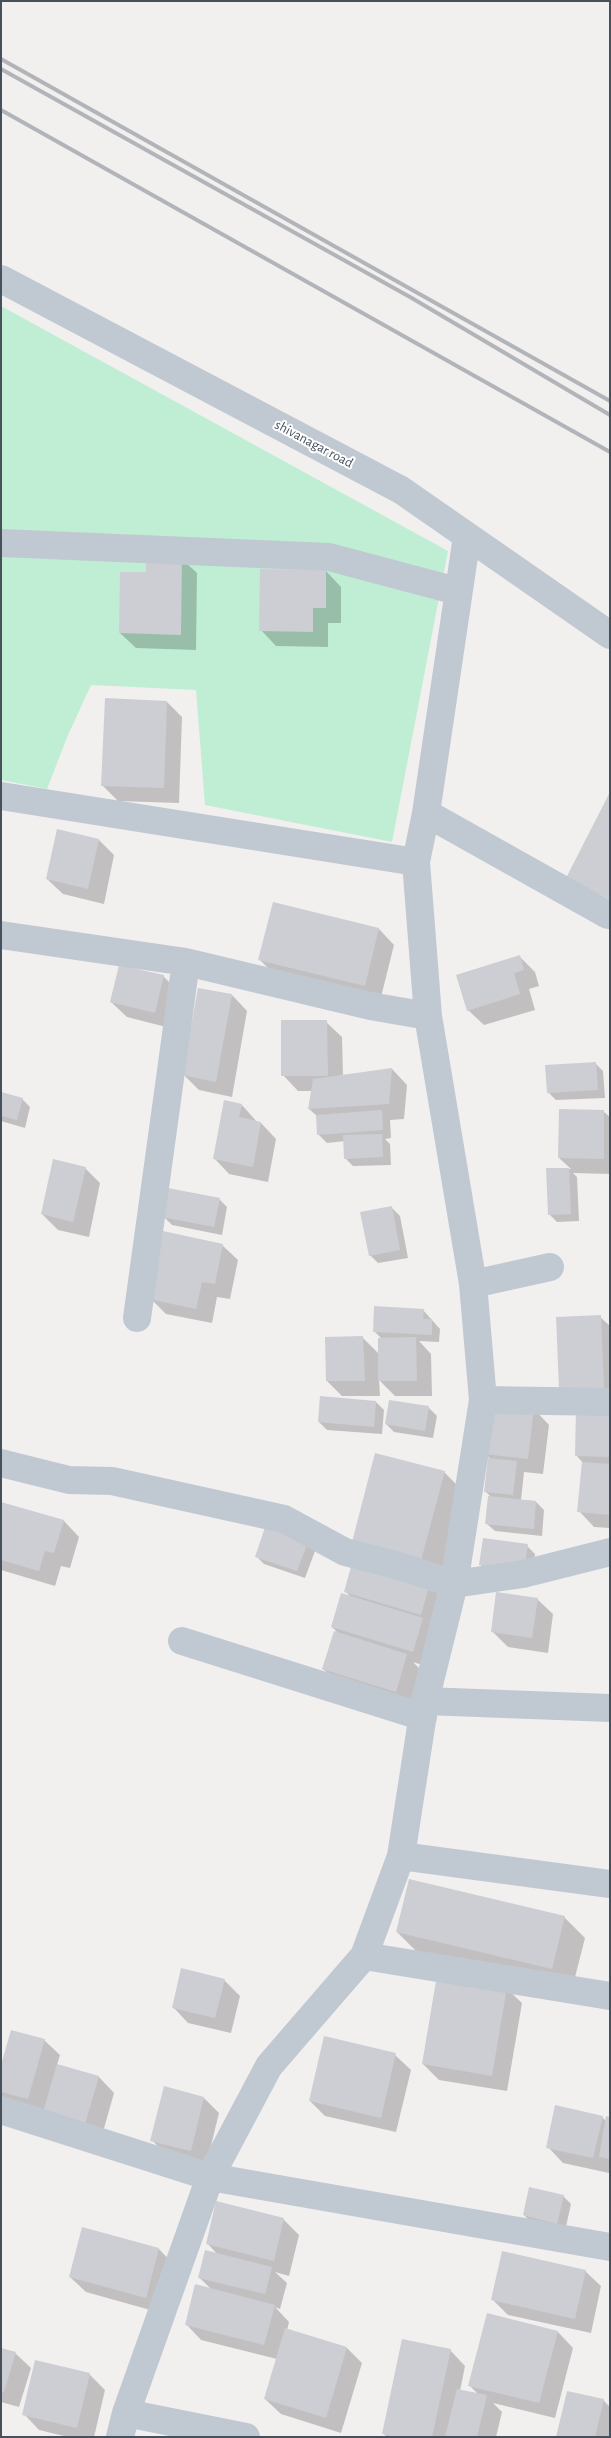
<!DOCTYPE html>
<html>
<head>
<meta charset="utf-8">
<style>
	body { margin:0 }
	#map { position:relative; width:611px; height:2438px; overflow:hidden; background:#f2efef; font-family:"Alegreya Sans",sans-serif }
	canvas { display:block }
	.frame { position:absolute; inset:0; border:2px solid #47515c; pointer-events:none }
</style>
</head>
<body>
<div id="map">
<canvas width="611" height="2438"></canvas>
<div class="frame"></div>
</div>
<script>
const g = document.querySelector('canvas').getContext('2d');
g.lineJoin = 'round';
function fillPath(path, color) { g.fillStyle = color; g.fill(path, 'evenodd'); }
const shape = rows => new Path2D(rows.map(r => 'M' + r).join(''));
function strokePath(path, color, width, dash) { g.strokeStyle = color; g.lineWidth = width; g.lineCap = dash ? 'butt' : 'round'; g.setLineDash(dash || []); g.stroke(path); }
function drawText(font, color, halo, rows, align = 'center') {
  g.font = font + ' "Alegreya Sans",sans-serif'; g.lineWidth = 4; g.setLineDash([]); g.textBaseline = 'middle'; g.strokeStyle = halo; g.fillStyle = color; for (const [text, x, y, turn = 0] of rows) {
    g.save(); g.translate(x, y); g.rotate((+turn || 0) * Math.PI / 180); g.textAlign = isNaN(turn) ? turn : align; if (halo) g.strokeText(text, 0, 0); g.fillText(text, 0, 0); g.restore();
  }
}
fillPath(shape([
	[1,306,448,551,392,842,205,805,196,690,91,685,68,735,47,789,1,780]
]), '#bfeed4');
fillPath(shape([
	[181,558,197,573,196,650,136,648,120,633,147,573],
	[326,571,341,587,341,623,328,623,328,647,276,646,261,630],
	[167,702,182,717,179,803,118,801,102,785],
	[99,840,114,855,104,904,63,894,47,879],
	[379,929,394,945,380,1001,275,975,260,960],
	[520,957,535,972,539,986,529,989,535,1010,484,1025,468,1010],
	[163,976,179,992,170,1028,127,1017,111,1002],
	[232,995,247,1011,232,1097,199,1090,184,1075],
	[326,1022,342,1037,343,1076,392,1069,407,1085,404,1119,390,1120,391,1138,385,1139,390,1144,391,1165,353,1166,345,1158,345,1141,327,1143,319,1135,317,1116,309,1109,312,1091,298,1091,283,1075],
	[595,1063,603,1071,605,1098,556,1100,548,1092],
	[1,1093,22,1099,30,1107,25,1128,1,1121],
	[242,1105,257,1122,261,1123,276,1139,268,1182,229,1174,214,1158],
	[603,1111,610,1117,610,1174,573,1173,577,1177,579,1221,557,1222,549,1214,548,1170,571,1169,559,1158],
	[85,1168,100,1183,89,1237,58,1230,42,1214],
	[219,1199,227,1207,222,1235,172,1225,164,1217],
	[392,1208,400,1216,408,1258,378,1263,370,1255],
	[222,1245,238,1260,230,1299,217,1297,212,1323,166,1314,151,1299],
	[423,1310,440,1329,439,1342,419,1341,431,1354,432,1396,395,1396,379,1380,380,1396,342,1396,327,1381,363,1338,379,1354,382,1339,374,1331],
	[600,1317,610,1326,610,1403,576,1404],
	[376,1402,384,1410,382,1434,327,1430,319,1422],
	[429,1408,437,1416,433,1438,394,1432,386,1424],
	[534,1409,549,1425,543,1474,524,1472,521,1500,536,1502,544,1510,542,1536,495,1531,486,1523,490,1496,486,1492,491,1460,485,1453],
	[610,1411,610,1528,594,1527,579,1511,583,1463,576,1455],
	[444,1472,465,1493,445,1599,428,1667,413,1662,422,1671,411,1707,339,1684,323,1669,340,1635,332,1627,352,1598,345,1591],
	[1,1503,64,1521,79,1537,70,1568,61,1566,55,1586,1,1570],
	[307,1543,315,1551,305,1578,264,1564,256,1556],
	[527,1546,535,1554,532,1579,488,1572,480,1564],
	[537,1599,553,1614,548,1653,508,1647,493,1632],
	[564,1917,585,1938,572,1989,418,1953,397,1932],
	[224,1980,240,1996,231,2033,188,2023,173,2007],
	[506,1988,522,2003,507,2091,439,2080,423,2064],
	[44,2040,60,2055,57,2065,99,2077,114,2093,101,2139,11,2105,1,2095,1,2069],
	[395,2055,411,2070,396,2132,325,2116,310,2101],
	[204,2098,219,2113,206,2166,167,2156,152,2140],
	[602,2117,607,2122,610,2118,609,2173,563,2163,548,2147],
	[563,2196,571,2204,565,2231,532,2223,524,2215],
	[283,2219,299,2235,289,2276,275,2272,287,2283,280,2309,275,2307,289,2322,287,2330,347,2348,362,2363,341,2433,281,2414,265,2399,277,2359,201,2340,186,2324,212,2290,200,2278,218,2255,207,2243],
	[159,2249,174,2265,161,2313,86,2292,70,2277],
	[585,2271,601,2286,591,2333,508,2315,493,2300],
	[558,2332,573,2348,555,2418,493,2403,502,2412,496,2437,387,2437,384,2434,450,2350,465,2366,460,2391,479,2395,469,2385],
	[1,2349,15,2353,31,2368,19,2407,1,2402],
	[89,2374,105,2390,94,2437,68,2437,39,2430,24,2414],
	[603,2400,610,2407,610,2437,558,2437]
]), '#0003');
fillPath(shape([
	[146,556,182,556,181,635,119,633,120,572,146,572],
	[260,569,326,570,326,608,313,608,313,632,259,631],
	[105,698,167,701,164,788,101,786],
	[610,792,610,900,566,878],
	[57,829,99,839,88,889,46,879],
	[273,902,379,928,365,986,258,960],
	[520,955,524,970,514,973,520,994,467,1011,456,975],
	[119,965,164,975,155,1013,110,1002],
	[198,988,232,994,216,1082,182,1075],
	[281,1020,327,1020,328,1076,281,1076],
	[596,1062,598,1090,547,1093,545,1065],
	[392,1068,389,1104,308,1109,313,1079],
	[1,1092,23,1098,17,1120,1,1116],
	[224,1100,242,1104,239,1117,261,1122,253,1167,213,1159],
	[559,1109,604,1110,604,1159,558,1158],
	[382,1110,383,1130,317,1135,316,1115],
	[382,1134,383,1157,344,1159,343,1135],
	[53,1159,86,1167,73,1222,41,1214],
	[546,1168,569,1168,571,1214,548,1215],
	[168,1188,220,1198,214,1227,162,1217],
	[392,1206,400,1250,369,1256,360,1212],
	[163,1231,223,1244,215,1284,202,1282,196,1309,149,1299],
	[374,1306,424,1309,423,1319,432,1319,432,1335,373,1332],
	[601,1315,604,1388,559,1389,556,1317],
	[363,1336,365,1381,326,1381,325,1337],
	[416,1337,417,1381,378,1381,378,1338],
	[320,1396,376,1401,374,1427,318,1422],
	[389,1400,429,1406,425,1431,385,1424],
	[490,1402,534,1408,528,1459,484,1454],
	[576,1408,610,1410,610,1457,575,1456],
	[375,1453,445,1471,420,1564,351,1546],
	[488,1458,517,1461,513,1495,484,1492],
	[582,1462,610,1464,610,1515,577,1512],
	[488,1496,536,1501,534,1529,485,1524],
	[1,1502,64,1520,54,1553,45,1551,39,1571,1,1560],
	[265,1527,308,1542,297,1571,255,1557],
	[483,1538,528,1544,524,1572,479,1565],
	[353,1559,430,1583,421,1615,344,1592],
	[496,1592,538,1598,532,1638,491,1632],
	[341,1593,423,1618,413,1652,331,1627],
	[334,1631,407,1654,396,1692,322,1669],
	[409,1879,565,1916,552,1969,396,1932],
	[181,1968,225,1979,215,2018,172,2008],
	[437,1975,507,1987,492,2076,422,2064],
	[11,2030,45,2039,28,2099,1,2092,1,2065],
	[324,2036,396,2053,381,2118,309,2101],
	[57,2064,99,2076,85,2124,43,2112],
	[164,2086,204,2097,191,2151,150,2141],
	[555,2105,603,2116,593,2158,546,2148],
	[606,2116,610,2117,610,2159,599,2157],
	[529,2187,564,2195,557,2224,523,2215],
	[216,2201,284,2218,274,2261,206,2244],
	[82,2227,159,2248,146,2298,69,2277],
	[205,2250,272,2267,265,2294,198,2278],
	[502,2251,586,2270,575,2319,491,2300],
	[195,2284,275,2305,264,2345,185,2325],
	[487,2313,558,2331,539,2403,468,2386],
	[285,2328,347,2347,326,2418,264,2399],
	[402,2339,451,2349,432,2437,394,2437,382,2434],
	[1,2348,16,2352,4,2392,1,2392],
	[35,2360,90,2373,77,2428,22,2415],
	[457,2389,487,2395,477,2437,445,2437],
	[567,2391,604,2399,595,2437,556,2437]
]), '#ccced4');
strokePath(shape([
	[1,279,401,490,610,635],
	[1,543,329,557,457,591],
	[1,796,416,862],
	[426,813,608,915],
	[1,935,186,962,370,1006,428,1016],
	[473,1284,550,1267],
	[137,1318,186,962],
	[483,1400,610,1402],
	[1,1463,69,1480,112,1481,284,1519,345,1552,396,1565,454,1584,523,1574,610,1552],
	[182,1641,423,1717],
	[425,1701,610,1708],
	[401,1856,610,1884],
	[364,1956,610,1996],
	[1,2110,210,2177,610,2247],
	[126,2413,246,2437],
	[120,2437,126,2413,210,2177,269,2066,364,1956,401,1856,425,1701,454,1584,483,1400,473,1284,428,1016,416,862,426,813,467,536]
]), '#c0c9d1', 28);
strokePath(shape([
	[1,59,610,401],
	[1,69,410,297,610,415],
	[1,110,610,452]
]), '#b1b4b9', 4);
drawText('14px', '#47515c', '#fff', [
	["shivanagar road",314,444,28]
]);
</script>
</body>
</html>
